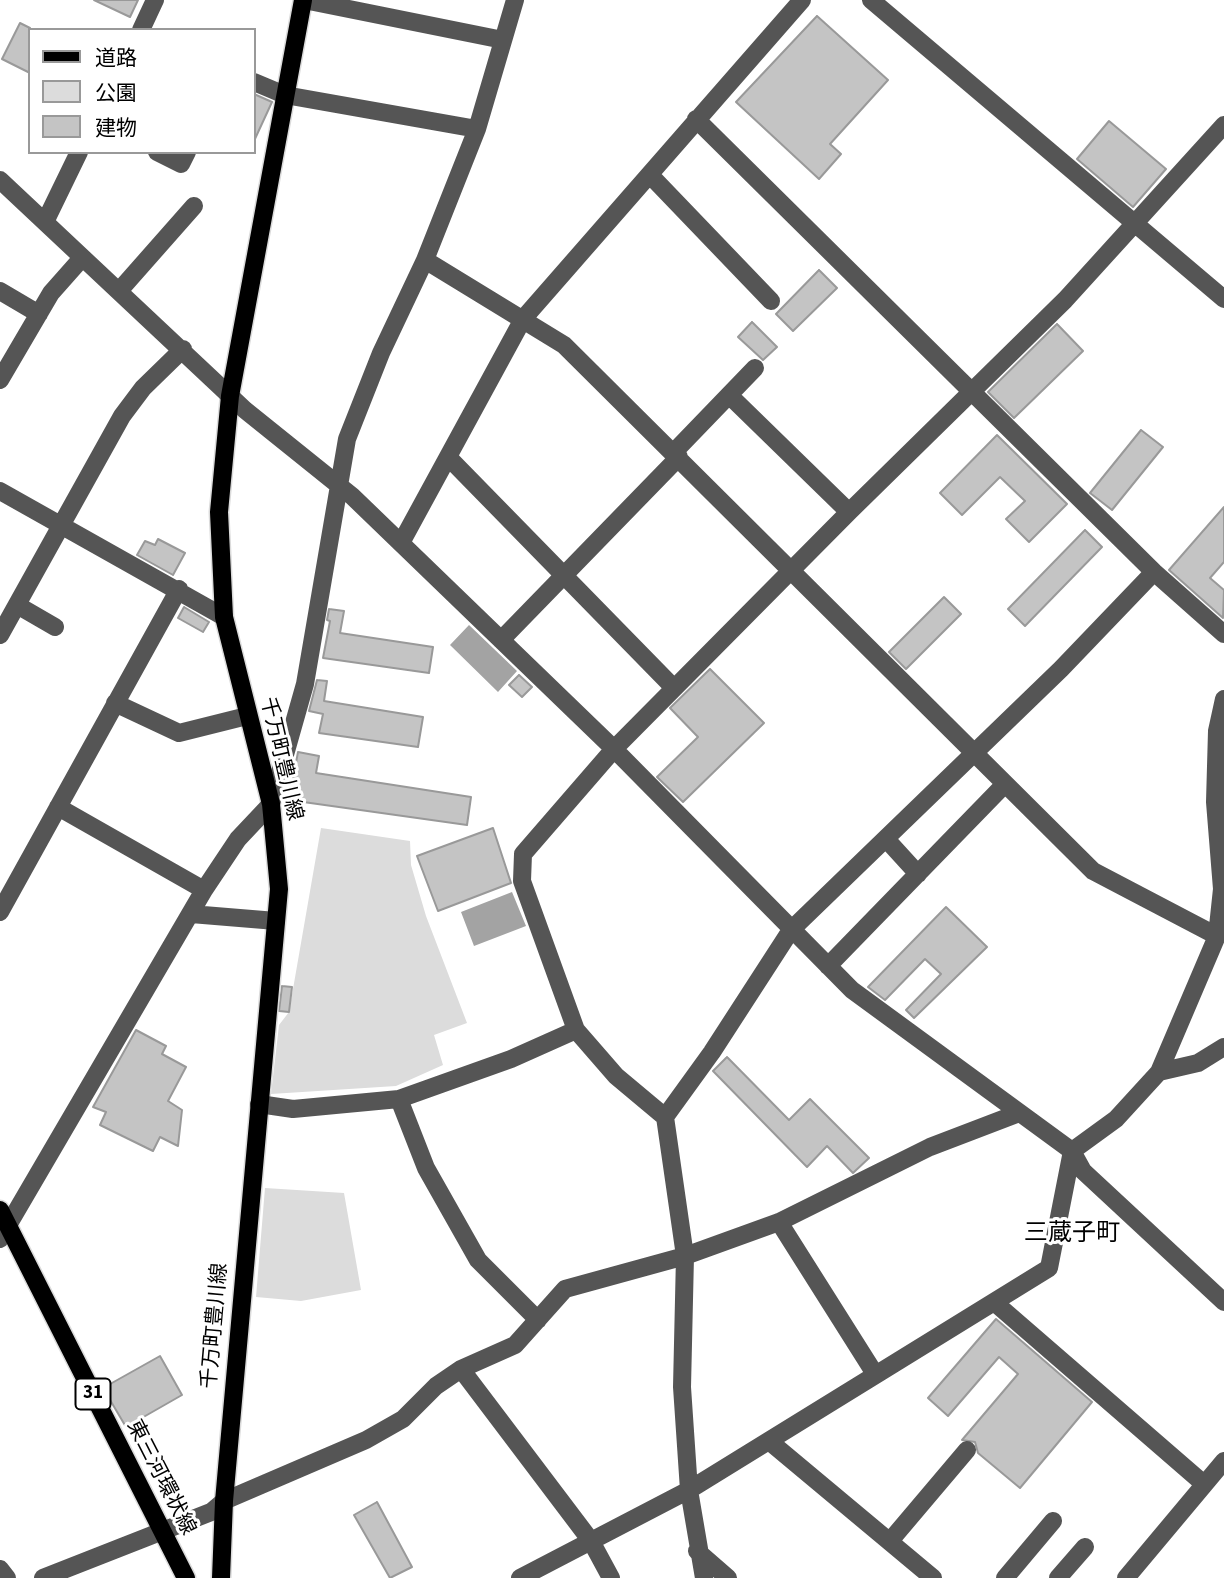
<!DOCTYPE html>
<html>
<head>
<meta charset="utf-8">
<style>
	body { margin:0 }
	#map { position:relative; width:1224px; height:1578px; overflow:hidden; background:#fff; font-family:"Source Sans 3","Noto Sans JP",sans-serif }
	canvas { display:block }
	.legend { position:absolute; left:28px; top:28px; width:228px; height:126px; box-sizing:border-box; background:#fff; border:2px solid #999; margin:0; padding:9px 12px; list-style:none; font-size:21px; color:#000 }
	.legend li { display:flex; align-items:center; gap:14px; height:35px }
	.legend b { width:35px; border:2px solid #999 }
</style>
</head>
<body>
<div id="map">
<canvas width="1224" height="1578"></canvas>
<ul class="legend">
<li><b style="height:9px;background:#000"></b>道路</li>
<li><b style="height:19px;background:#dcdcdc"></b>公園</li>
<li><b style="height:19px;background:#c4c4c4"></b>建物</li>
</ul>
</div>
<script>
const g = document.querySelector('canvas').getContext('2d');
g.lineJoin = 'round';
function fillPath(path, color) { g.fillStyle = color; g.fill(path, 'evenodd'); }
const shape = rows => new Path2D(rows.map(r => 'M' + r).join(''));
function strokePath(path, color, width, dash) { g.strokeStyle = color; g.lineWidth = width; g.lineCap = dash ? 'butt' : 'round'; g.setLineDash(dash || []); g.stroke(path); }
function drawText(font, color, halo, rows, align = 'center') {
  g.font = font + ' "Source Sans 3","Noto Sans JP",sans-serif'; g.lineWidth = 6; g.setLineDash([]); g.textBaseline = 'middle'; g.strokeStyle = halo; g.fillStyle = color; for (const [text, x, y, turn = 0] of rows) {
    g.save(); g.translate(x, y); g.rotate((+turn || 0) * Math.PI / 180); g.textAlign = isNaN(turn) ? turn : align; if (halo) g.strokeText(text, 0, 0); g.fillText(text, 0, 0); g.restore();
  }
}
fillPath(shape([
	[321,828,410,841,411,865,426,916,467,1023,434,1035,443,1065,396,1086,271,1094,279,1025,289,1012],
	[265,1188,344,1193,361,1290,301,1301,256,1297]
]), '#dcdcdc');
fillPath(shape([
	[469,625,517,671,498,692,450,645],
	[512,892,526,926,474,946,461,912]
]), '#a3a3a3');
const building = shape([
	[94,0,138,0,130,17,94,0],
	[817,16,888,80,830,144,841,154,819,179,736,102,817,16],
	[20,23,30,28,30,73,2,59,20,23],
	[254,94,272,102,254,141,254,94],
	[1109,121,1166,169,1133,207,1077,159,1109,121],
	[819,270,837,288,793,331,776,314,819,270],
	[752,322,777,347,763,360,738,337,752,322],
	[1057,324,1083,351,1014,418,988,392,1057,324],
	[1141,430,1163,447,1112,510,1090,493,1141,430],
	[997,435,1067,504,1029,542,1006,519,1025,501,1000,477,962,515,940,493,997,435],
	[1224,507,1224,562,1210,578,1224,590,1223,618,1169,570,1224,507],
	[1085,530,1102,547,1025,626,1008,609,1085,530],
	[158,539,185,553,173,575,137,555,145,541,155,545,158,539],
	[944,597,961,614,906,669,889,652,944,597],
	[184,607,209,622,203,632,178,618,184,607],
	[329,609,344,611,340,633,433,647,429,673,323,658,330,621,327,620,329,609],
	[710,669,764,723,683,802,657,777,698,737,670,708,710,669],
	[519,675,532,687,522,697,509,685,519,675],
	[317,680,327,681,324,701,423,717,418,747,319,733,323,714,309,711,317,680],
	[298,752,319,756,316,773,471,797,467,825,289,800,298,752],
	[493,828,511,883,438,911,417,856,493,828],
	[946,907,987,947,914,1018,906,1010,941,974,925,959,885,1000,868,987,946,907],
	[282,986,292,987,289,1012,279,1011,282,986],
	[136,1030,166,1046,162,1054,186,1067,168,1101,182,1110,178,1146,160,1137,153,1151,100,1125,106,1112,93,1107,136,1030],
	[727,1057,789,1120,810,1099,869,1158,853,1173,827,1146,807,1167,713,1071,727,1057],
	[996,1319,1092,1402,1020,1488,978,1453,975,1442,962,1440,1018,1374,999,1357,948,1416,928,1398,996,1319],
	[160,1356,182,1395,126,1427,103,1388,160,1356],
	[377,1502,412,1567,390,1578,354,1515,377,1502]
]);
fillPath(building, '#c4c4c4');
strokePath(building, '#999', 2);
const major = shape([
	[0,1210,186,1578],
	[221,1578,224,1501,279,889,271,804,224,617,219,512,230,396,303,0]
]);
strokePath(major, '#dbdbdb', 21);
strokePath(shape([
	[304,0,503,40],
	[871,0,1224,299],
	[141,30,155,0],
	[254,82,285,95,477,129],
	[696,119,1154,572,1224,634],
	[157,152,181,164,187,152],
	[651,176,771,301],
	[0,180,245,410,352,496,614,749,852,990,1072,1151,1083,1171,1224,1302],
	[45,222,79,152],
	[425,260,564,345,1093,871,1217,936],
	[0,291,39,314],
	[119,291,194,206],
	[0,380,51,293,82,258],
	[730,396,849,512],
	[674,452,755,368],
	[449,458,674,688],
	[0,491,224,617],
	[401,543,523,319,802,0],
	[17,605,55,627],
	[0,635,122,416,143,388,183,349],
	[501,640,679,457],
	[115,703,179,733,247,716],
	[58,807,204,890],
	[887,840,918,874],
	[0,912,179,589],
	[191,914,276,921],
	[828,966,1005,784],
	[1159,1072,1198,1063,1224,1047],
	[399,1099,426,1168,478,1260,538,1320],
	[259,1104,293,1109,399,1099,511,1059,576,1030],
	[665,1117,616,1076,576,1030,522,881,523,854,614,749,849,512,1065,300,1224,125],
	[779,1222,875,1374],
	[0,1239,204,890,238,839,271,804,305,684,347,439,381,353,425,260,477,129,515,0],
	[994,1302,1204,1484],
	[461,1369,591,1541,611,1578],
	[769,1441,933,1578],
	[890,1541,967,1450],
	[697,1551,728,1578],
	[0,1569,7,1578],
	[43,1578,211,1512,224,1501,366,1440,403,1419,436,1386,461,1369,515,1345,565,1289,685,1256,779,1222,930,1147,1019,1113],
	[520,1578,689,1490,1049,1268,1072,1151,1116,1119,1159,1072,1217,936,1222,889,1215,802,1217,731,1224,699],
	[704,1578,689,1490,682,1387,685,1256,665,1117,712,1052,791,930,1061,669,1154,572],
	[1005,1578,1053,1521],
	[1058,1578,1085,1547],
	[1126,1578,1224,1461]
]), '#555', 18);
strokePath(major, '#000', 18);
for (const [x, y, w] of [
	[93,1394,35]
]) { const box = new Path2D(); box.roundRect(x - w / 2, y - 15.5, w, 31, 5); g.fillStyle = '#fff'; g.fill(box); strokePath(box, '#000', 2); }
drawText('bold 19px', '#000', null, [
	["31",93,1394]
]);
drawText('21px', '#000', '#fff', [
	["千万町豊川線",280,759,77],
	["千万町豊川線",216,1326,-85],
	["東三河環状線",160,1478,63]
]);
drawText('24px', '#000', '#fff', [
	["三蔵子町",1072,1235]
]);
</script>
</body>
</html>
